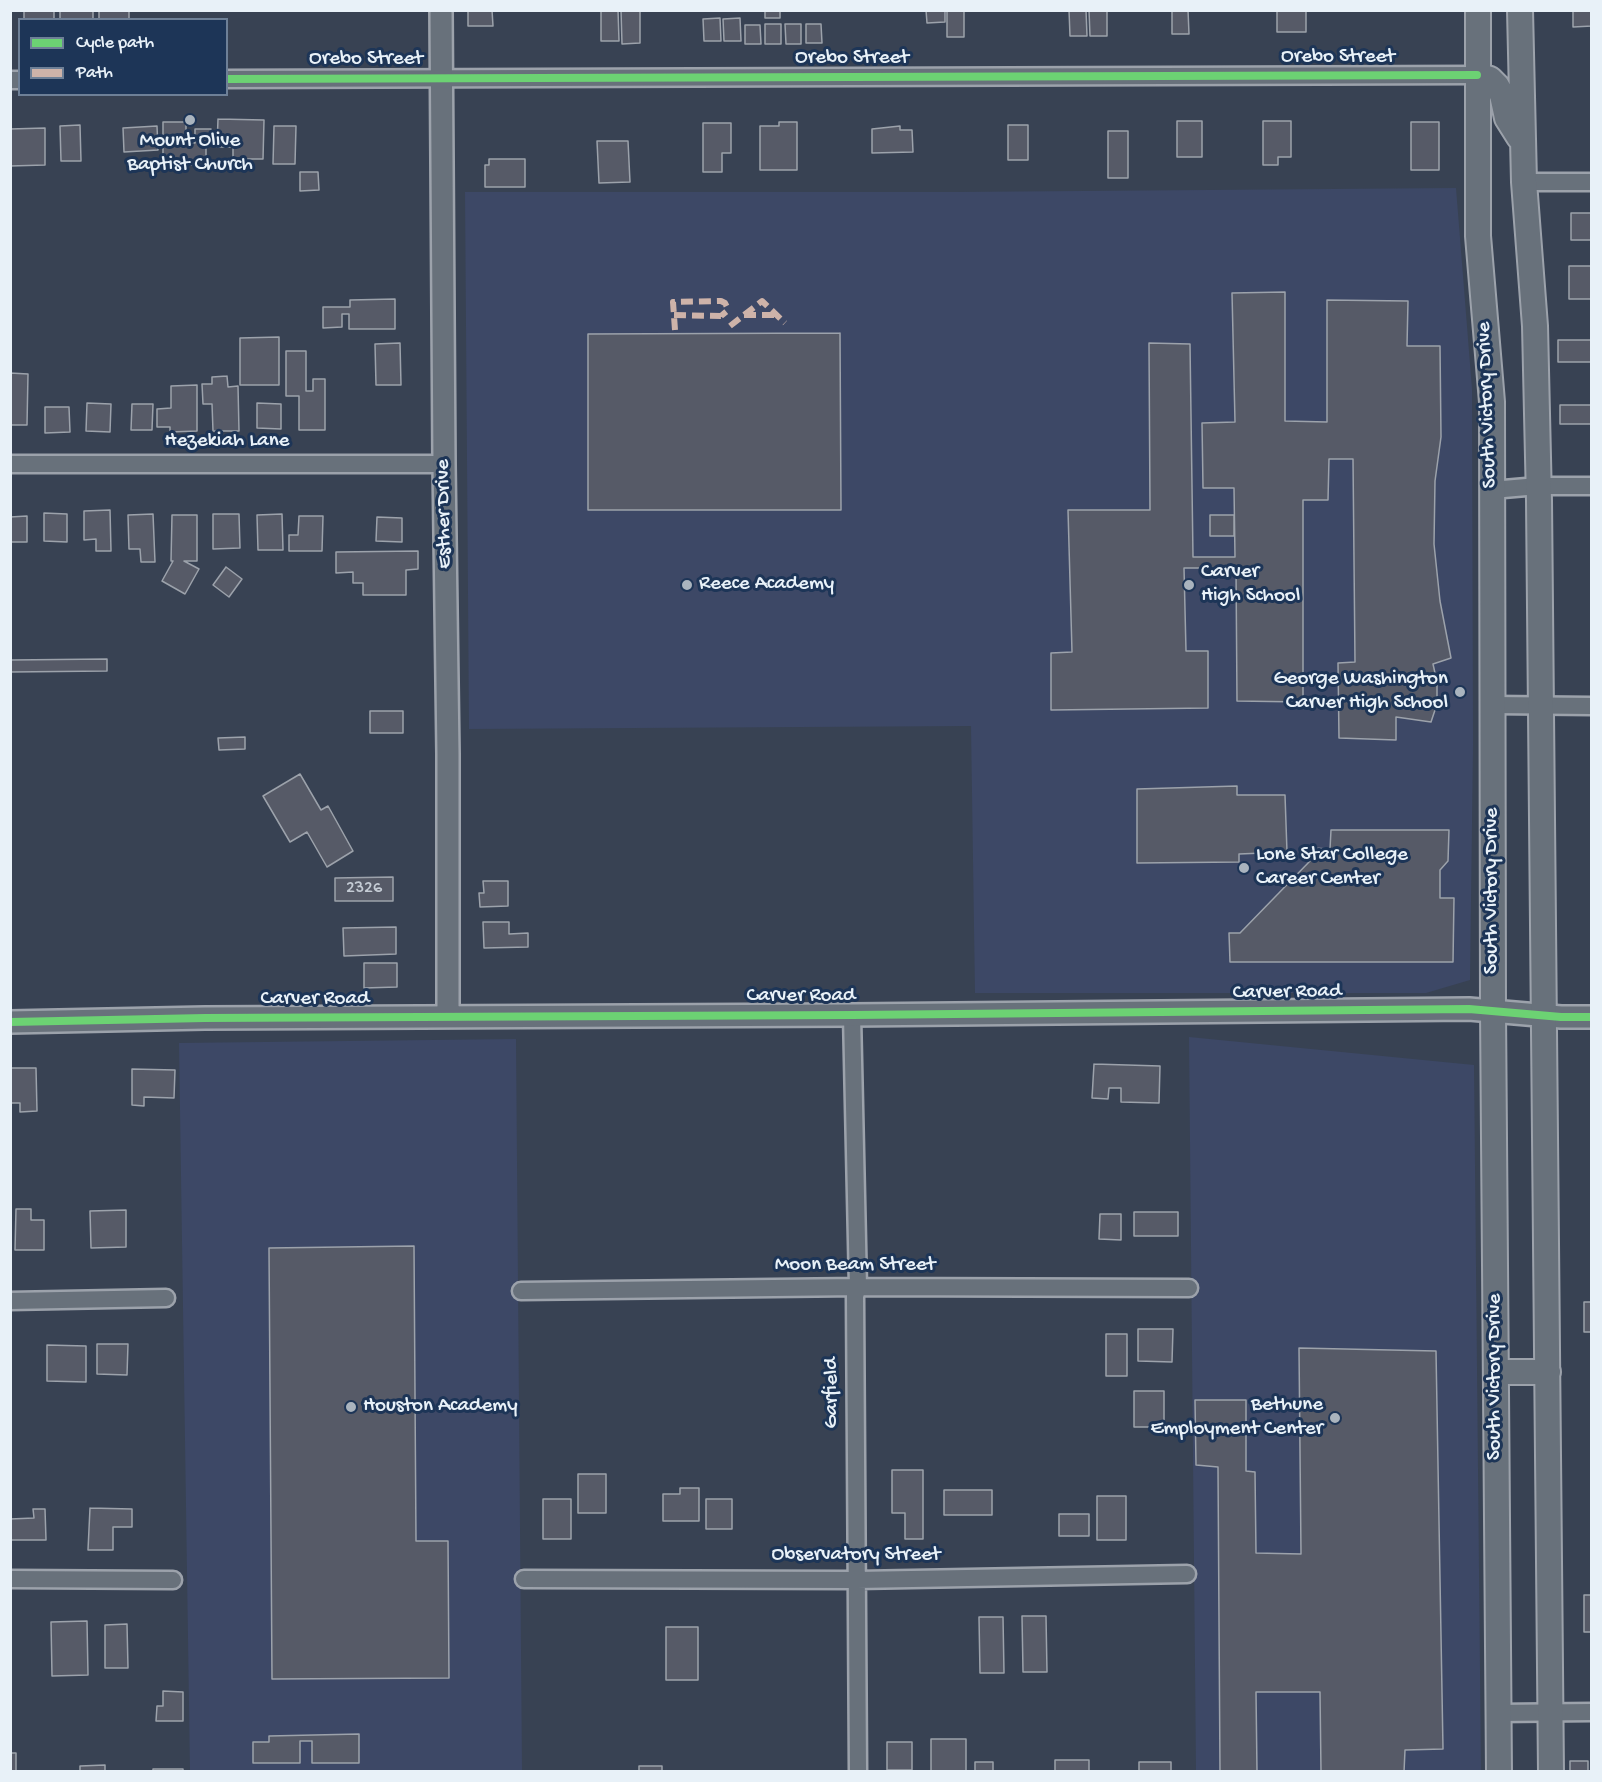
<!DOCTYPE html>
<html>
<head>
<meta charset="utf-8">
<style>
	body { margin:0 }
	#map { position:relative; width:1602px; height:1782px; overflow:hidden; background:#384253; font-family:"Gochi Hand",sans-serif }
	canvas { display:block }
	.frame { position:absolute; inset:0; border:12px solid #e8f1f8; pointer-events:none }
	.legend { position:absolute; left:18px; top:18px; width:210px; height:78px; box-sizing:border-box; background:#1d3557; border:2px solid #6e8097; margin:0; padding:8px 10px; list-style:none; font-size:18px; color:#e8f1f8 }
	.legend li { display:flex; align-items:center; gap:12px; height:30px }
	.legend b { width:30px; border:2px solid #6e8097 }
</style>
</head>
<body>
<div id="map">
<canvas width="1602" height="1782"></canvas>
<div class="frame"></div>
<ul class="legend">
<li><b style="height:8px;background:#6cd273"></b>Cycle path</li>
<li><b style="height:8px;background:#ceb3a9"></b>Path</li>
</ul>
</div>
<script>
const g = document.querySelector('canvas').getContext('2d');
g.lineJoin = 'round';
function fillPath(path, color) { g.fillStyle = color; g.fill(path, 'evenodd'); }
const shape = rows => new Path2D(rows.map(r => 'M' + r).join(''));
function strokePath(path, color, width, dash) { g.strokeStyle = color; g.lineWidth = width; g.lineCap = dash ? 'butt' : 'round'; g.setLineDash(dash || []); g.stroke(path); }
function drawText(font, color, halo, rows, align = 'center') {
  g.font = font + ' "Gochi Hand",sans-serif'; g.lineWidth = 6; g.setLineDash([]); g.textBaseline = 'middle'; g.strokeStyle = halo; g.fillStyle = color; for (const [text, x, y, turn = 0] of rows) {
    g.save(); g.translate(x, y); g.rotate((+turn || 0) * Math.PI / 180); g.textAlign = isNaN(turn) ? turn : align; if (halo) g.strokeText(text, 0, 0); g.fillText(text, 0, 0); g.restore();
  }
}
fillPath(shape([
	[1456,188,1472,389,1473,745,1470,980,1426,993,975,993,971,726,469,729,465,192,957,192],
	[1189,1037,1474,1065,1481,1771,1196,1771],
	[516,1039,522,1771,190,1771,179,1043]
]), '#3d4866');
const building = shape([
	[24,10,54,10,54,20,24,20,24,10],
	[60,10,93,10,93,20,60,20,60,10],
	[99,10,129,10,129,20,99,20,99,10],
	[468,10,492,10,493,26,468,26,468,10],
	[601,10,618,10,619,41,601,41,601,10],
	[621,10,640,10,640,43,622,44,621,10],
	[765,10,780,10,780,18,765,18,765,10],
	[926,10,945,10,945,22,927,23,926,10],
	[947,10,964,10,964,37,947,37,947,10],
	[1069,10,1086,10,1087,36,1070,36,1069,10],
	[1089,10,1107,10,1107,36,1090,36,1089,10],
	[1172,10,1188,10,1189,34,1172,34,1172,10],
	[1277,10,1306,10,1306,32,1277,32,1277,10],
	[1573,10,1592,10,1592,26,1573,27,1573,10],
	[720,18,721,41,704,41,703,19,720,18],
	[740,18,741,41,724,41,723,19,740,18],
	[765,24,781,24,781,44,765,44,765,24],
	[785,24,801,24,801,44,786,44,785,24],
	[806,24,821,24,822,43,806,43,806,24],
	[745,25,760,25,761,44,745,44,745,25],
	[218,119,264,120,263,159,233,159,233,147,217,147,218,119],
	[1177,121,1202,121,1202,157,1177,157,1177,121],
	[1263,121,1291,121,1291,157,1278,157,1278,165,1263,165,1263,121],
	[163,122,186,122,186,143,195,143,195,129,211,129,211,143,206,143,206,165,163,165,163,122],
	[779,122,797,122,797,170,760,170,760,126,779,126,779,122],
	[1411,122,1439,122,1439,170,1411,170,1411,122],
	[703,123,731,123,731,153,722,153,722,172,703,172,703,123],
	[80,125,81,161,61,161,60,126,80,125],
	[1008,125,1028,125,1028,160,1008,160,1008,125],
	[157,126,158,150,124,152,123,128,157,126],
	[274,126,296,126,295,164,273,164,274,126],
	[900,126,900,130,912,130,913,152,872,153,872,129,900,126],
	[45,128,45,165,10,166,10,129,45,128],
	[1108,131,1128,131,1128,178,1108,178,1108,131],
	[597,141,628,141,630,182,599,183,597,141],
	[489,159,525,159,525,187,485,187,485,165,489,165,489,159],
	[300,172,318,172,319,190,300,191,300,172],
	[1571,213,1592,213,1592,240,1571,240,1571,213],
	[1569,266,1592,266,1592,299,1569,299,1569,266],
	[1285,292,1285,421,1327,422,1327,300,1408,301,1407,346,1440,346,1441,437,1435,481,1434,544,1440,601,1451,658,1433,664,1437,682,1437,704,1431,722,1396,717,1396,740,1339,738,1338,663,1355,662,1353,459,1329,459,1328,500,1303,500,1303,702,1237,701,1236,568,1184,568,1186,651,1208,651,1208,708,1051,710,1051,653,1072,652,1068,510,1150,510,1149,343,1190,344,1193,557,1235,557,1234,488,1203,488,1202,423,1235,422,1232,293,1285,292],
	[395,299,395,329,349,329,349,314,342,314,342,327,323,328,323,307,350,307,350,300,395,299],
	[840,333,841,510,588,510,588,334,840,333],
	[279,337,279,385,240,385,240,338,279,337],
	[1558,340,1592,340,1592,362,1558,362,1558,340],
	[400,343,401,385,376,385,375,344,400,343],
	[286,351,306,351,306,391,313,391,313,379,325,379,325,430,299,430,299,396,286,396,286,351],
	[10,373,28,374,27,425,10,425,10,373],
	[227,376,228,387,238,386,239,431,213,431,212,404,203,404,202,384,212,384,212,377,227,376],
	[197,385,197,431,170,432,170,427,157,427,157,409,171,408,171,386,197,385],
	[87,403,111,404,110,432,86,431,87,403],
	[257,403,281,404,281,429,257,428,257,403],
	[132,404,153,404,152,430,131,430,132,404],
	[1560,405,1592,405,1592,424,1560,424,1560,405],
	[45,407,69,407,70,432,45,433,45,407],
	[110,510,111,551,96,551,96,539,84,540,84,511,110,510],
	[44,513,67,514,67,542,44,541,44,513],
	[153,514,155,562,141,562,140,549,129,549,128,515,153,514],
	[213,514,239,514,240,548,213,549,213,514],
	[282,514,283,550,258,550,257,515,282,514],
	[172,515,197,515,197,561,184,561,199,569,185,594,162,581,173,561,171,561,172,515],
	[1210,515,1234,515,1234,536,1210,536,1210,515],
	[27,516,27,542,10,542,10,517,27,516],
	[299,516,323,516,322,551,289,551,289,535,298,535,299,516],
	[377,517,402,518,402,542,376,541,377,517],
	[418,551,418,569,406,570,406,595,363,595,363,583,353,583,353,572,336,573,336,552,418,551],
	[226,567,242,579,229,597,213,585,226,567],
	[107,659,107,671,10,672,10,660,107,659],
	[370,711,403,711,403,733,370,733,370,711],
	[245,737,245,749,219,750,218,738,245,737],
	[300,774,321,810,328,806,353,851,327,867,307,832,290,842,263,796,300,774],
	[1237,786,1237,795,1285,795,1287,852,1239,854,1239,862,1137,863,1137,789,1237,786],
	[1331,830,1449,830,1448,861,1440,870,1440,898,1454,898,1453,962,1230,962,1229,933,1240,933,1310,861,1311,848,1330,849,1331,830],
	[393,877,393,901,335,901,335,878,393,877],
	[483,881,508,881,508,906,480,907,479,893,484,893,483,881],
	[483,922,509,922,509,934,528,933,528,947,484,948,483,922],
	[396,927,396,954,344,956,343,928,396,927],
	[364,963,397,963,397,987,364,988,364,963],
	[1094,1064,1160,1066,1159,1103,1121,1102,1121,1088,1109,1088,1108,1099,1092,1098,1094,1064],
	[10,1068,36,1068,37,1111,20,1112,20,1103,10,1103,10,1068],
	[132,1069,175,1070,174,1098,144,1097,144,1106,132,1105,132,1069],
	[16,1209,31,1209,31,1220,44,1220,44,1250,15,1250,16,1209],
	[126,1210,126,1247,91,1248,90,1211,126,1210],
	[1134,1212,1178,1212,1178,1236,1134,1236,1134,1212],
	[1100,1214,1121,1214,1121,1240,1099,1239,1100,1214],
	[414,1246,416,1541,448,1541,449,1678,272,1679,269,1248,414,1246],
	[1584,1302,1592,1302,1592,1332,1584,1332,1584,1302],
	[1138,1329,1173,1329,1172,1362,1138,1361,1138,1329],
	[1106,1334,1127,1334,1127,1376,1106,1376,1106,1334],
	[97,1344,128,1344,127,1375,97,1374,97,1344],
	[47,1345,86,1346,86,1382,47,1381,47,1345],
	[1299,1348,1436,1351,1443,1749,1405,1750,1404,1772,1321,1772,1320,1692,1256,1692,1257,1772,1220,1772,1218,1467,1196,1465,1195,1400,1246,1400,1246,1471,1255,1472,1256,1553,1301,1554,1299,1348],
	[1134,1391,1164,1391,1164,1427,1134,1427,1134,1391],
	[892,1470,923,1470,923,1539,905,1539,905,1513,892,1513,892,1470],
	[578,1474,606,1474,606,1513,578,1513,578,1474],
	[680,1488,699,1488,699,1521,663,1521,663,1494,680,1494,680,1488],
	[944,1490,992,1490,992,1515,944,1515,944,1490],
	[1097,1496,1126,1496,1126,1540,1097,1540,1097,1496],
	[543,1499,571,1499,571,1539,543,1539,543,1499],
	[706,1499,732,1499,732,1529,706,1529,706,1499],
	[90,1508,132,1509,132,1527,113,1527,113,1550,88,1550,90,1508],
	[33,1509,45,1509,46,1540,10,1540,10,1519,34,1518,33,1509],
	[1059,1514,1089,1514,1089,1536,1059,1536,1059,1514],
	[1584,1595,1592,1595,1592,1632,1584,1632,1584,1595],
	[1022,1616,1046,1616,1047,1672,1023,1672,1022,1616],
	[979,1617,1003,1617,1004,1673,980,1673,979,1617],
	[87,1621,88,1675,52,1676,51,1622,87,1621],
	[127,1624,128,1668,105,1668,105,1625,127,1624],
	[666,1627,698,1627,698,1680,666,1680,666,1627],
	[163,1691,183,1692,183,1721,156,1721,157,1706,163,1706,163,1691],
	[359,1734,359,1763,312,1763,312,1741,300,1741,300,1763,253,1763,253,1742,269,1742,269,1736,359,1734],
	[931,1739,966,1739,966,1772,931,1772,931,1739],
	[887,1742,912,1742,912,1770,887,1770,887,1742],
	[10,1753,16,1753,16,1771,10,1771,10,1753],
	[1055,1760,1089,1760,1089,1772,1055,1772,1055,1760],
	[1570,1761,1588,1761,1588,1772,1570,1772,1570,1761],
	[975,1762,993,1762,993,1772,975,1772,975,1762],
	[1139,1762,1171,1762,1171,1772,1139,1772,1139,1762],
	[105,1765,105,1772,80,1772,80,1766,105,1765],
	[639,1766,662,1766,662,1772,639,1772,639,1766],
	[153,1769,183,1769,183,1772,153,1772,153,1769]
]);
fillPath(building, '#565a67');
strokePath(building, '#9ca2ab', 1.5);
const minor = shape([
	[226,79,1477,75],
	[10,80,20,80],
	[1524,182,1592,182],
	[10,464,444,464],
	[1492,490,1538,486,1592,486],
	[1493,705,1592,706],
	[852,1015,858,1287,855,1296,858,1772],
	[521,1291,858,1287,1189,1288],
	[10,1301,166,1298],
	[10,1579,173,1580],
	[524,1579,857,1580,1187,1574],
	[1498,1713,1592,1712]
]);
const tertiary = shape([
	[441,10,444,464,448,754,448,1017],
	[10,1022,205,1018,852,1015,1469,1009,1561,1017,1592,1017]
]);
const secondary = shape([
	[1478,10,1478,236,1492,402,1493,1011,1499,1772],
	[1520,10,1524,182,1535,326,1539,501,1551,1772],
	[1477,75,1490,79,1497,86,1502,95,1507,118,1519,137],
	[1496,1372,1548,1372]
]);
strokePath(minor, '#9ca2ab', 21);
strokePath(tertiary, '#9ca2ab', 26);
strokePath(secondary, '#9ca2ab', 28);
strokePath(minor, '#68717b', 16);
strokePath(tertiary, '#68717b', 21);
strokePath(secondary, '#68717b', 24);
strokePath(shape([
	[674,315,721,316,725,320],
	[744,315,776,315],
	[730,326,762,301,785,323],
	[675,330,673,302,721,301,725,303,727,307,727,311,721,316]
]), '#ceb3a9', 6, [12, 6]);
strokePath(shape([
	[226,79,1477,75],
	[10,1022,205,1018,852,1015,1469,1009,1561,1017,1592,1017]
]), '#6cd273', 8);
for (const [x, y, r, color] of [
	[190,120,6,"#aab4be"],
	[687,585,6,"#aab4be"],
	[1189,585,6,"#aab4be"],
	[1460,692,6,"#aab4be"],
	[1244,868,6,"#aab4be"],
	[351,1407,6,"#aab4be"],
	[1335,1418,6,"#aab4be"]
]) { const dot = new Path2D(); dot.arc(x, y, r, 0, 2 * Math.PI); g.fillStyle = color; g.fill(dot); strokePath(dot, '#1d3557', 2); }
drawText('18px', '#c4cbd4', null, [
	["2326",364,889]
]);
drawText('21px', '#e8f1f8', '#1d3557', [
	["Orebo Street",1338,58],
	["Orebo Street",852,59],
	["Orebo Street",366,60],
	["South Victory Drive",1488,405,-92],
	["Hezekiah Lane",227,442],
	["Esther Drive",445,514,-91],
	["South Victory Drive",1493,891,-90],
	["Carver Road",1287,993,-1],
	["Carver Road",801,997],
	["Carver Road",315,1000],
	["Moon Beam Street",855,1266],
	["South Victory Drive",1496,1377,-90],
	["Garfield",833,1393,-90],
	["Observatory Street",856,1556]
]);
drawText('21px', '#e8f1f8', '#1d3557', [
	["Mount Olive",190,142,"center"],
	["Baptist Church",190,166,"center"],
	["Carver",1201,573],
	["High School",1201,597],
	["Reece Academy",699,585],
	["George Washington",1448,680,"right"],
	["Carver High School",1448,704,"right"],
	["Lone Star College",1256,856],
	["Career Center",1256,880],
	["Bethune",1323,1406,"right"],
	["Employment Center",1323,1430,"right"],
	["Houston Academy",363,1407]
], 'left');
</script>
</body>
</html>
